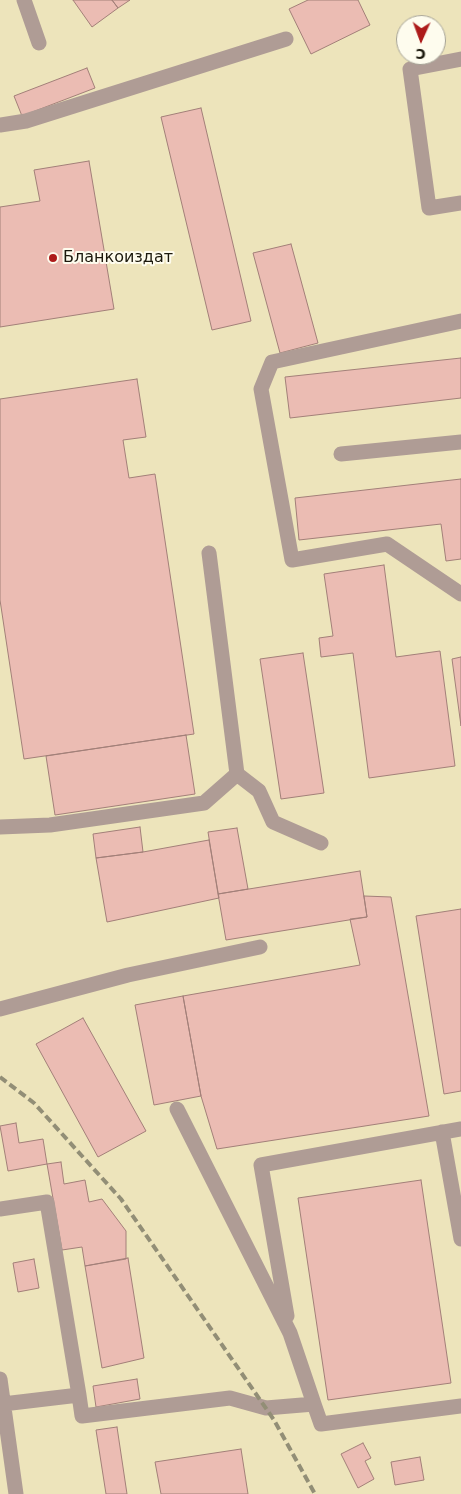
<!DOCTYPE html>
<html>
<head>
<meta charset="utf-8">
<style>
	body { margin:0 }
	#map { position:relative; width:461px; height:1494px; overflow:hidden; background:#f5efcd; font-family:"DejaVu Sans",sans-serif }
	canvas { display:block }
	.north { position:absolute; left:396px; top:15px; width:50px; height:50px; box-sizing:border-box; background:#fefcee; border:1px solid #a4a194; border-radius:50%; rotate:182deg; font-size:14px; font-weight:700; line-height:20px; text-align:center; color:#1c190d }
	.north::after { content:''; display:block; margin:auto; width:18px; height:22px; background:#ad1b1a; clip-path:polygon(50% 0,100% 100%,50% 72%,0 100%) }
</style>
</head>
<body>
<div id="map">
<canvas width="461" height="1494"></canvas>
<div class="north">С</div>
</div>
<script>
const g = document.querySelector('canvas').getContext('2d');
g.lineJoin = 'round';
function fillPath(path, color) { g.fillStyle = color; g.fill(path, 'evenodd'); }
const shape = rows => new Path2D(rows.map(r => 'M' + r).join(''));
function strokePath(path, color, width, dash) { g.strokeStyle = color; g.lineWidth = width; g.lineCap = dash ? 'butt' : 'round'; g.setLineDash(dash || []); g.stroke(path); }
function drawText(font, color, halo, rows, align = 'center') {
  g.font = font + ' "DejaVu Sans",sans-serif'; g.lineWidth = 4; g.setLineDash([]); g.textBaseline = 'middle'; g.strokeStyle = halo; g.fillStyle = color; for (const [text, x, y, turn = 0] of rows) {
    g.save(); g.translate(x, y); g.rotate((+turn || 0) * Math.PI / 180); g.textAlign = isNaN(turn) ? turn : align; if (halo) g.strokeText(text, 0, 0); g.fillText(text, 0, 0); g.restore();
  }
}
fillPath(shape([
	[0,0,461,0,461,1494,0,1494],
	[406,25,436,25,436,55,406,55]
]), '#ede4bb');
const building = shape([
	[73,0,112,0,118,8,92,27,73,0],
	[112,0,130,0,118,8,112,0],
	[308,0,358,0,370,25,311,54,289,9,308,0],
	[87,68,95,88,22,116,14,96,87,68],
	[201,108,251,321,212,330,161,117,201,108],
	[89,161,114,309,0,327,0,207,40,201,34,170,89,161],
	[291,244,318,343,280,353,253,253,291,244],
	[461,358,461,398,290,418,285,377,461,358],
	[137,379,146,437,123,440,129,478,155,474,194,734,24,759,0,600,0,399,137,379],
	[461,479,461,559,446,561,441,524,299,540,295,498,461,479],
	[384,565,396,657,440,651,455,766,369,778,353,653,321,657,319,638,333,636,324,574,384,565],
	[303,653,324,793,281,799,260,659,303,653],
	[461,657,461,726,452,659,461,657],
	[186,735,195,794,55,815,46,756,186,735],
	[140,827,143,852,96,858,93,834,140,827],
	[237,828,248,889,218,894,208,832,237,828],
	[209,840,219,898,107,922,96,858,143,852,209,840],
	[360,871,367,917,226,940,218,894,360,871],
	[364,896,391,897,429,1116,217,1149,201,1096,183,996,360,965,350,919,367,917,364,896],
	[461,909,461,1091,444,1094,416,916,461,909],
	[183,996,201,1096,154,1105,135,1005,183,996],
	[83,1018,146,1131,98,1157,36,1044,83,1018],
	[16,1123,19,1143,43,1139,47,1164,8,1171,0,1126,16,1123],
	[61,1162,64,1184,85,1180,89,1202,102,1199,126,1231,126,1259,85,1266,82,1247,62,1250,47,1164,61,1162],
	[421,1180,451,1383,328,1400,298,1198,421,1180],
	[128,1258,144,1358,102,1368,85,1266,128,1258],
	[34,1259,39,1288,18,1292,13,1263,34,1259],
	[137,1379,140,1399,96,1407,93,1386,137,1379],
	[117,1427,127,1494,106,1494,96,1430,117,1427],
	[363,1443,371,1458,365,1461,374,1479,358,1488,341,1454,363,1443],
	[241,1449,248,1494,161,1494,155,1462,241,1449],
	[420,1457,424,1480,395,1485,391,1462,420,1457]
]);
fillPath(building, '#ebbcb3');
strokePath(building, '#a38079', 1);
strokePath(shape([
	[24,0,39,43],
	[461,59,410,69,429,208,461,203],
	[0,125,26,121,286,39],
	[461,321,272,362,261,389,292,560,387,544,461,594],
	[341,454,461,442],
	[237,774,259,791,273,822,321,843],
	[0,827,50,825,204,803,237,774,209,553],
	[0,1009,128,975,260,947],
	[442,1132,461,1239],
	[0,1209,47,1202,79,1395],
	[287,1316,261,1165,461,1129],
	[0,1379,16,1494],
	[3,1404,79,1395,82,1416,230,1398,266,1408,314,1404,290,1333,177,1109],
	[314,1404,321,1424,461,1406]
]), '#af9c95', 15);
strokePath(shape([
	[0,1077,34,1103,121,1199,274,1420,315,1494]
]), '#928e76', 4, [8, 4]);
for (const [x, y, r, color] of [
	[53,258,5,"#ad1b1a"]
]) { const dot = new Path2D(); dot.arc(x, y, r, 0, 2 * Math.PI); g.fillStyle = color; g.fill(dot); strokePath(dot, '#fefcee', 2); }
drawText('16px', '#1c190d', '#fefcee', [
	["Бланкоиздат",63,258]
], 'left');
</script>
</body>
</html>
